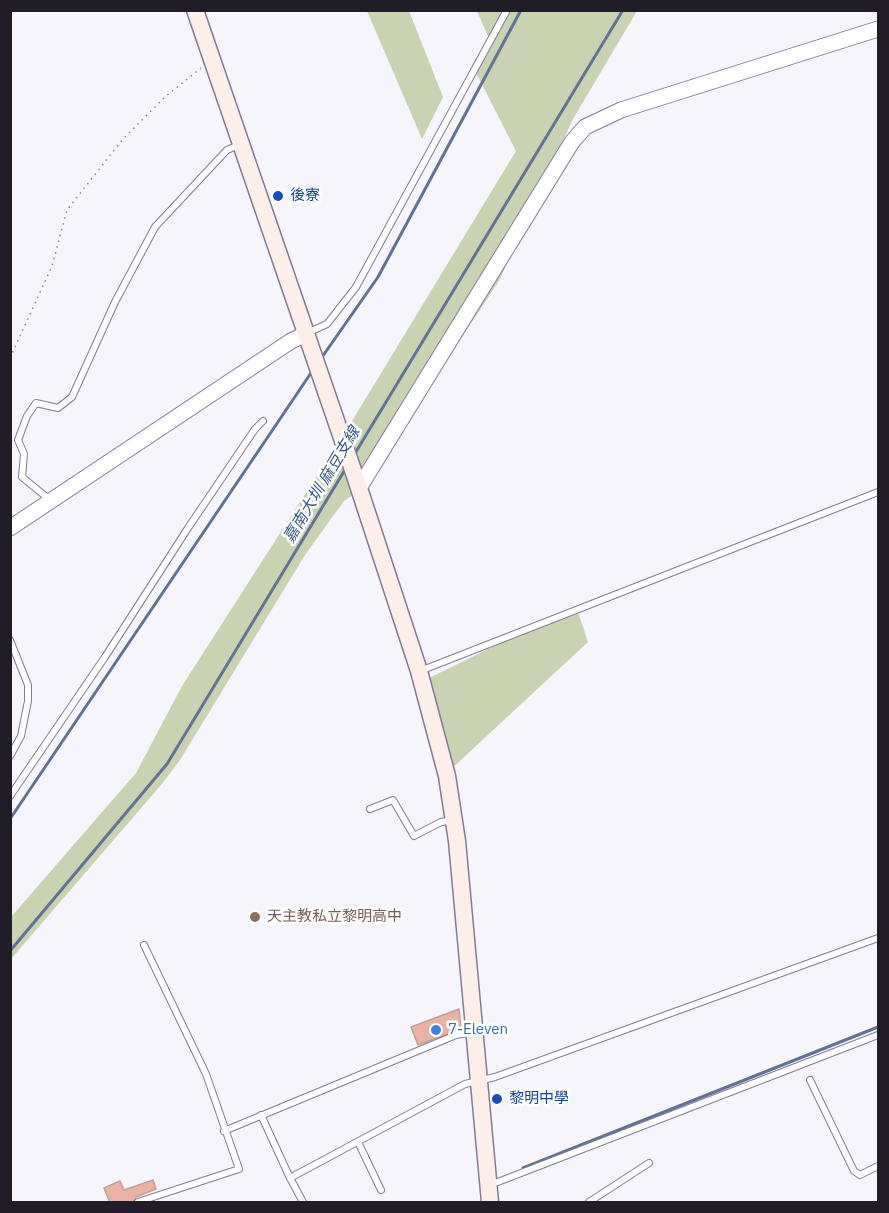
<!DOCTYPE html>
<html>
<head>
<meta charset="utf-8">
<style>
	body { margin:0 }
	#map { position:relative; width:889px; height:1213px; overflow:hidden; background:#f6f5fb; font-family:"IBM Plex Sans",sans-serif }
	canvas { display:block }
	.frame { position:absolute; inset:0; border:12px solid #201d29; pointer-events:none }
</style>
</head>
<body>
<div id="map">
<canvas width="889" height="1213"></canvas>
<div class="frame"></div>
</div>
<script>
const g = document.querySelector('canvas').getContext('2d');
g.lineJoin = 'round';
function fillPath(path, color) { g.fillStyle = color; g.fill(path, 'evenodd'); }
const shape = rows => new Path2D(rows.map(r => 'M' + r).join(''));
function strokePath(path, color, width, dash) { g.strokeStyle = color; g.lineWidth = width; g.lineCap = dash ? 'butt' : 'round'; g.setLineDash(dash || []); g.stroke(path); }
function drawText(font, color, halo, rows, align = 'center') {
  g.font = font + ' "IBM Plex Sans","Noto Sans TC",sans-serif'; g.lineWidth = 5; g.setLineDash([]); g.textBaseline = 'middle'; g.strokeStyle = halo; g.fillStyle = color; for (const [text, x, y, turn = 0] of rows) {
    g.save(); g.translate(x, y); g.rotate((+turn || 0) * Math.PI / 180); g.textAlign = isNaN(turn) ? turn : align; if (halo) g.strokeText(text, 0, 0); g.fillText(text, 0, 0); g.restore();
  }
}
fillPath(shape([
	[367,11,409,11,443,97,422,139],
	[477,11,637,11,573,119,499,281,448,358,372,482,344,501,305,555,180,760,161,785,11,959,11,917,136,773,182,686,352,421,516,151,472,65,490,41],
	[576,606,588,642,449,771,423,681]
]), '#c9d2b1');
strokePath(shape([
	[320,360,378,277,521,10],
	[354,455,623,10],
	[10,819,313,370],
	[10,951,167,764,346,468],
	[523,1168,878,1027]
]), '#617293', 3);
const building = shape([
	[459,1009,461,1029,418,1045,411,1027,459,1009],
	[153,1180,156,1189,136,1197,133,1203,110,1203,104,1188,120,1181,124,1190,153,1180]
]);
fillPath(building, '#eab2a4');
strokePath(building, '#c4a097', 1.5);
const service = shape([
	[307,333,327,324,356,287,507,10],
	[50,500,22,477,24,454,18,440,27,416,36,403,58,408,72,397,115,302,155,227,227,150,239,145],
	[10,640,28,685,28,701,21,736,10,756],
	[420,671,878,492],
	[10,796,105,657,188,528,255,429,263,421],
	[370,809,393,800,414,836,441,822,454,820],
	[810,1080,854,1171,860,1175,878,1166],
	[261,1115,290,1178,465,1084,495,1077,878,938],
	[224,1131,456,1035,474,1032],
	[358,1142,381,1190],
	[290,1178,303,1202],
	[490,1185,878,1035],
	[138,1202,239,1169,206,1074,144,945],
	[589,1202,649,1163]
]);
const tertiary = shape([
	[359,488,572,142,585,127,621,110,878,29],
	[10,528,291,341,306,334]
]);
const secondary = shape([
	[195,10,355,476,419,671,447,776,457,841,490,1202]
]);
strokePath(service, '#807b98', 8);
strokePath(tertiary, '#807b98', 17);
strokePath(secondary, '#807b98', 19);
strokePath(shape([
	[10,358,52,266,67,210,123,139,166,96,201,68]
]), '#898790', 1.5, [1.5, 4.5]);
strokePath(service, '#fff', 6);
strokePath(tertiary, '#fff', 15);
strokePath(secondary, '#fdeee9', 16);
for (const [x, y, r, color] of [
	[278,196,6,"#1a4fb4"],
	[255,917,6,"#8d6e63"],
	[436,1030,6,"#3f7fe0"],
	[497,1099,6,"#1a4fb4"]
]) { const dot = new Path2D(); dot.arc(x, y, r, 0, 2 * Math.PI); g.fillStyle = color; g.fill(dot); strokePath(dot, '#fff', 2); }
drawText('15px', '#164399', '#fff', [
	["後寮",290,196],
	["黎明中學",509,1099]
], 'left');
drawText('15px', '#785e54', '#fff', [
	["天主教私立黎明高中",267,917]
], 'left');
drawText('15px', '#366cbe', '#fff', [
	["7-Eleven",448,1030]
], 'left');
drawText('italic 16px', '#35578e', '#fff', [
	["嘉南大圳 麻豆支線",322,485,-59]
]);
</script>
</body>
</html>
